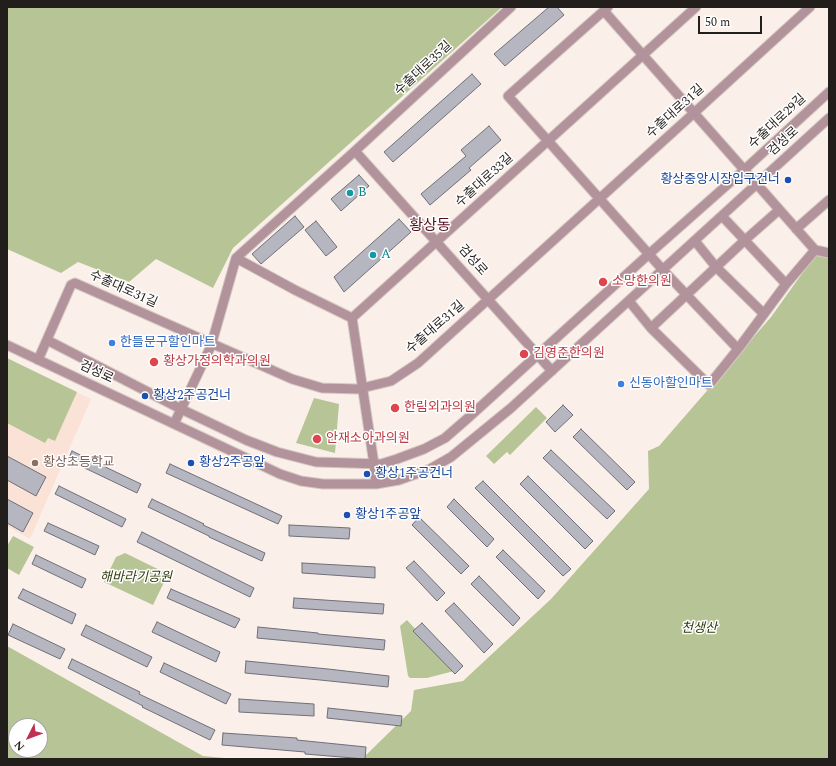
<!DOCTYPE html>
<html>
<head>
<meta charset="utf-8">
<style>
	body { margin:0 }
	#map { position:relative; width:836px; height:766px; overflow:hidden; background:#fbefe9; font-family:Spectral,serif }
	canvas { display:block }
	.frame { position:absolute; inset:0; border:8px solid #221e1c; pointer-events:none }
	.north { position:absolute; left:8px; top:718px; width:40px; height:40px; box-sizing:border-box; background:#fff; border:1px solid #a7a5a4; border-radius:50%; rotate:228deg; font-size:11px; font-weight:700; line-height:16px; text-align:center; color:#221e1c }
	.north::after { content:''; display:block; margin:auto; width:14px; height:18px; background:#c03052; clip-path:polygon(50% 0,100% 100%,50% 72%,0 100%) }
	.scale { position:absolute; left:698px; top:16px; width:64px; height:18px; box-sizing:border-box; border:2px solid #221e1c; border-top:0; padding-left:5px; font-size:12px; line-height:14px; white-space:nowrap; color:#221e1c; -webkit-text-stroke:3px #fff; paint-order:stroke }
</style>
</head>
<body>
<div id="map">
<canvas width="836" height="766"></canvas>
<div class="frame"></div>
<div class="north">N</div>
<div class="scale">50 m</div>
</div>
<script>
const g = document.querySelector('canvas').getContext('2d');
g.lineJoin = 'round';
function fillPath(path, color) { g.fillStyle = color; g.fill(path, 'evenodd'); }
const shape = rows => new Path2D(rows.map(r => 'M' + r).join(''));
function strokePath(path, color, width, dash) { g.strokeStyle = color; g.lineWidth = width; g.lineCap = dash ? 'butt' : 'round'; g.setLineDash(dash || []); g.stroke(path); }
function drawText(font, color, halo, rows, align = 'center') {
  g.font = font + ' Spectral,"Noto Sans KR",serif'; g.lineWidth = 3; g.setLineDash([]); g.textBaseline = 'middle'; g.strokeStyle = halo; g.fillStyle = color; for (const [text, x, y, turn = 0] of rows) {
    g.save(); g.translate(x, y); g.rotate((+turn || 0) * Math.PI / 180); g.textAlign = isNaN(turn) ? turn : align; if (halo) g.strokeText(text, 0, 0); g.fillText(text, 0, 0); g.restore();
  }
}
fillPath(shape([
	[7,359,91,399,30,539,7,526]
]), '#fae2d7');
fillPath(shape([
	[7,7,502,7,233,248,213,288,156,259,129,282,78,262,61,273,7,249],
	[816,254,829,256,829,759,362,759,411,711,414,690,463,681,551,599,649,489,648,451,659,446,771,317],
	[7,358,77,392,55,441,48,438,45,443,7,423],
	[314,398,339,404,335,453,296,443],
	[536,407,547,418,510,455,507,452,494,464,486,456],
	[13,536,34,547,19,575,7,568,7,546],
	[125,553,168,574,153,605,104,582,116,557],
	[407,620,454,671,427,678,410,678,408,676,400,626],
	[7,646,203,756,235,759,7,759],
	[16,726,40,726,40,750,16,750]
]), '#b7c596');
const building = shape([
	[549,7,557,7,564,15,505,66,494,54,549,7],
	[472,74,481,84,393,162,384,152,472,74],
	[489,126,501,140,469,168,471,170,430,205,421,194,466,156,461,150,489,126],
	[359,175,369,186,341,211,331,199,359,175],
	[295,216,304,227,261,264,252,254,295,216],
	[399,219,411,232,344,292,334,277,399,219],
	[316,221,337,247,326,256,305,230,316,221],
	[563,405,573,415,555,432,546,422,563,405],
	[581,429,635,482,627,490,573,437,581,429],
	[551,450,615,511,607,519,543,458,551,450],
	[72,451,141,484,137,493,68,460,72,451],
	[7,456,46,477,36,496,7,480,7,456],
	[170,464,282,516,278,524,166,473,170,464],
	[528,476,593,541,585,549,520,484,528,476],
	[483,481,571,569,563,576,475,488,483,481],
	[59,486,126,519,122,527,55,494,59,486],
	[7,499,33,513,23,532,7,523,7,499],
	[152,499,204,524,203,525,265,553,262,561,209,537,209,536,148,507,152,499],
	[454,499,494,539,487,547,447,507,454,499],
	[419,517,469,566,461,574,412,525,419,517],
	[48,523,99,546,95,555,44,531,48,523],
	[289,525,350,528,349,539,289,536,289,525],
	[142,532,254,588,250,597,137,542,142,532],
	[503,550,545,591,538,599,496,557,503,550],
	[36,555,86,579,82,588,32,564,36,555],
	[414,561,445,593,437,601,406,568,414,561],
	[302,563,375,567,375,578,302,573,302,563],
	[479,576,520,618,513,626,471,584,479,576],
	[23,589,76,614,72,624,18,598,23,589],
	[171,589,240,619,235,628,167,598,171,589],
	[294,598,384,604,383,614,293,608,294,598],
	[454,603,493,644,484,653,445,611,454,603],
	[157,622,220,652,216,662,152,632,157,622],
	[422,623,463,666,455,674,413,631,422,623],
	[13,624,65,649,60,659,8,635,13,624],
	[86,625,152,657,147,667,81,635,86,625],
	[258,627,318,633,318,634,385,640,384,650,257,638,258,627],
	[72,659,140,692,139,694,215,730,210,740,142,707,143,706,68,668,72,659],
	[246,661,328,669,389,676,388,687,320,680,245,673,246,661],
	[164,663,231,694,226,704,160,672,164,663],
	[239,699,314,704,314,716,239,712,239,699],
	[328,708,402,716,401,726,327,718,328,708],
	[223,733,297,738,297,740,366,747,365,759,305,754,305,752,222,745,223,733]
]);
fillPath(building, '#b6b6c1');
strokePath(building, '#6f6f79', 1);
const minor = shape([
	[608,7,508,96,663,270,738,349],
	[604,11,815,250,829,253],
	[355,151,552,371],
	[722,216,786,284],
	[796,229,829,200],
	[695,241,716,267,764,314],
	[236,258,355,151,511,7],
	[236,258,295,290,352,318],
	[629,301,651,328,709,385,738,349,786,284,815,250],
	[352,318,696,7],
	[352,318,374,464,376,484],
	[651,328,745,240,779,210],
	[47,340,181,409,246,440,277,452,316,462,381,464,397,459,424,449,445,438,468,418,649,254,744,170,829,92],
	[7,345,280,474,301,481,323,484,376,484,399,480,430,469,451,457,511,408,829,118],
	[38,360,71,285,75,283,292,379,322,388,358,389,391,381,418,363,694,113,810,7],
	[174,424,211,346,236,258]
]);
strokePath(minor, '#d4c9c4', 11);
strokePath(minor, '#b3939b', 9);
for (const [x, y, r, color] of [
	[788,180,4,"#1a4fb4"],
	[350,193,4,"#0f9aa8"],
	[373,255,4,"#0f9aa8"],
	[603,282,5,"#e0444e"],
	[112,343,4,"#3f7fe0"],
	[524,354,5,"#e0444e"],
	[154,362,5,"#e0444e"],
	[621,384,4,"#3f7fe0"],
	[145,396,4,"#1a4fb4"],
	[395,408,5,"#e0444e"],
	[317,439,5,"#e0444e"],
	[35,463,4,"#8d6e63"],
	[191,463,4,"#1a4fb4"],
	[367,474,4,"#1a4fb4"],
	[347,515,4,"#1a4fb4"]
]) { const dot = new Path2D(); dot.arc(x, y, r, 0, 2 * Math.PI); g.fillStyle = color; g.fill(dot); strokePath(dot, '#fff', 1.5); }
drawText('13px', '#221e1c', '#fff', [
	["수출대로35길",424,69,-43],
	["수출대로31길",676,112,-42],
	["수출대로29길",778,122,-43],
	["검성로",784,142,-42],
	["수출대로33길",485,181,-42],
	["검성로",472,261,48],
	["수출대로31길",123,290,24],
	["수출대로31길",436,328,-41],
	["검성로",96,373,25]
]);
drawText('13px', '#164399', '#fff', [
	["황상중앙시장입구건너",780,180,"right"],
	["황상2주공건너",153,396],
	["황상2주공앞",199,463],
	["황상1주공건너",375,474],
	["황상1주공앞",355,515]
], 'left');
drawText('13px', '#0d838f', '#fff', [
	["B",358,193],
	["A",381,255]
], 'left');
drawText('13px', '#be3a42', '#fff', [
	["소망한의원",612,282],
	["김영준한의원",533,354],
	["황상가정의학과의원",163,362],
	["한림외과의원",404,408],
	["안재소아과의원",326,439]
], 'left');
drawText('13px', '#366cbe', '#fff', [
	["한들문구할인마트",120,343],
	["신동아할인마트",629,384]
], 'left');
drawText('13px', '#785e54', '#fff', [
	["황상초등학교",43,463]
], 'left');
drawText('italic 13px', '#313c0b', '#fff', [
	["해바라기공원",136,578],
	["천생산",699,629]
]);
drawText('15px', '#551020', '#fff', [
	["황상동",430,227]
]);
</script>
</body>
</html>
